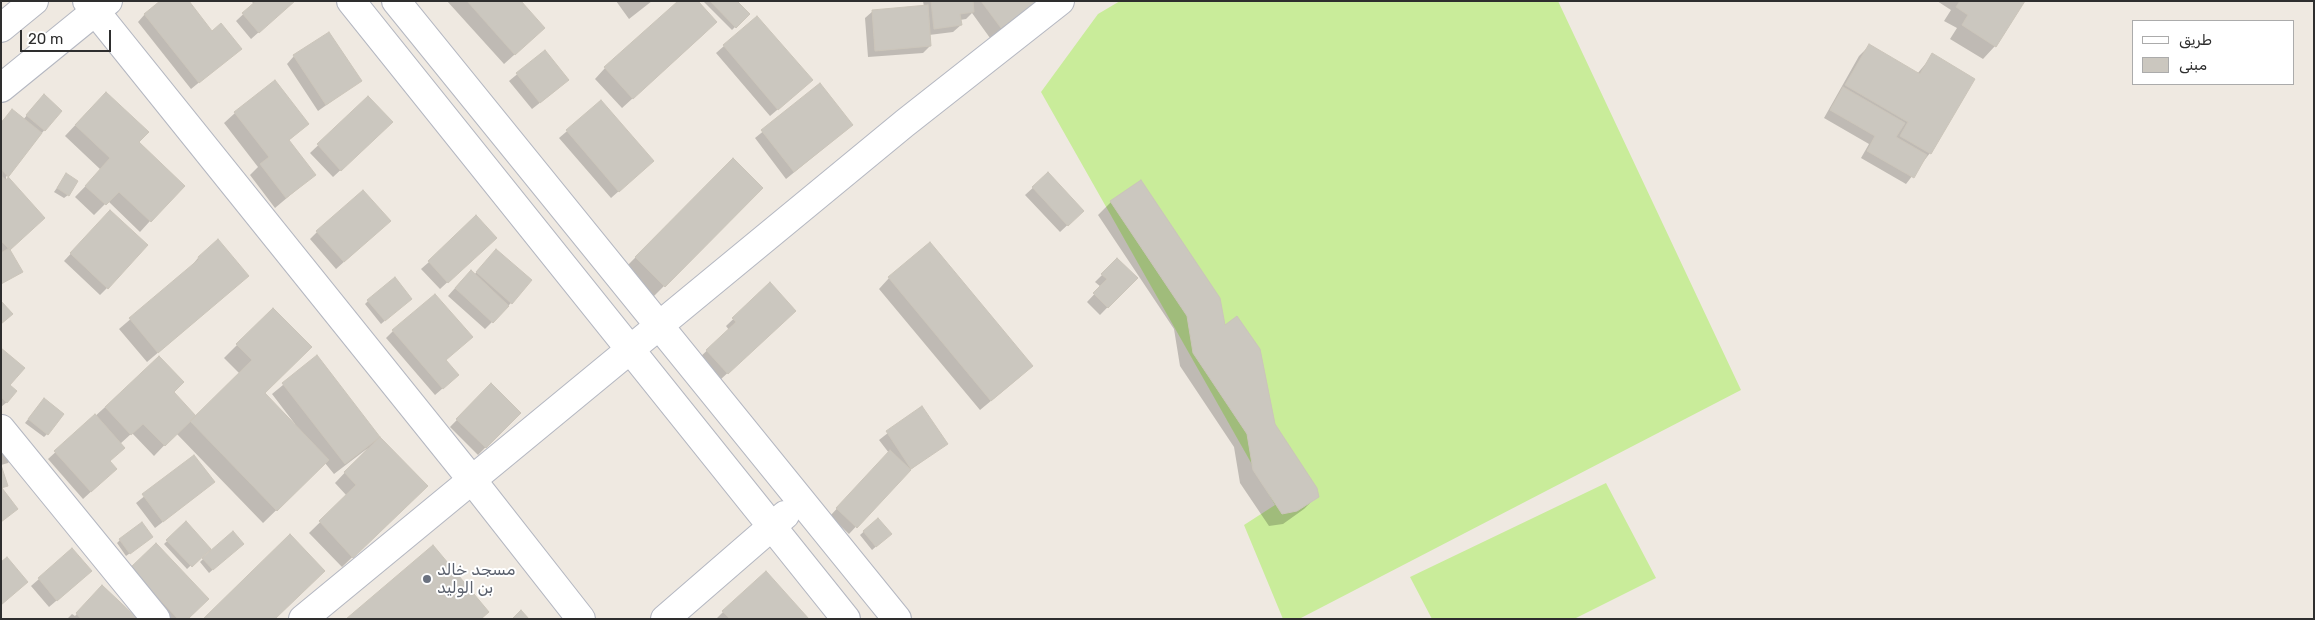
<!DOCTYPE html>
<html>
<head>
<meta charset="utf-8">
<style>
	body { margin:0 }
	#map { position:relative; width:2315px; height:620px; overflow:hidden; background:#efe9e1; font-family:Rubik,"Noto Sans Arabic",sans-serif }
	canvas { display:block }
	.frame { position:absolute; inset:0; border:2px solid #2e2e2e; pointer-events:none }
	.legend { position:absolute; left:2132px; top:20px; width:162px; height:65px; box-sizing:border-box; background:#fff; border:1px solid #ababab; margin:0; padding:6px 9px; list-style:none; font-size:15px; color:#2e2e2e }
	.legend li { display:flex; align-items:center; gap:10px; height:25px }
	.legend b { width:25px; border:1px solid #ababab }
	.scale { position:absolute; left:20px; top:30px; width:91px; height:22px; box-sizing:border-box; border:2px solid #2e2e2e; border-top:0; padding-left:6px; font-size:15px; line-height:18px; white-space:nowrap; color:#2e2e2e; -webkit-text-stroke:4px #fff; paint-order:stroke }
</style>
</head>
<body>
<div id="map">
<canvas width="2315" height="620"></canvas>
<div class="frame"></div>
<ul class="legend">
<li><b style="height:6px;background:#fff"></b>طريق</li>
<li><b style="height:14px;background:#cbc7bf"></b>مبنى</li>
</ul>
<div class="scale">20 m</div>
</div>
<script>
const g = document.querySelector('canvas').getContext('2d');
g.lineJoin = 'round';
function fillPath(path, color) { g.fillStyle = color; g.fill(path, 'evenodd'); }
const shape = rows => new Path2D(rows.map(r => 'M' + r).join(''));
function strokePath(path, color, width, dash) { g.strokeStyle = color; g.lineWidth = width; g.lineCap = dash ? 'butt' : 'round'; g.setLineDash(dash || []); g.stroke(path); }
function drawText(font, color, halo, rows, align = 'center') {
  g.font = font + ' Rubik,"Noto Sans Arabic",sans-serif'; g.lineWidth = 4; g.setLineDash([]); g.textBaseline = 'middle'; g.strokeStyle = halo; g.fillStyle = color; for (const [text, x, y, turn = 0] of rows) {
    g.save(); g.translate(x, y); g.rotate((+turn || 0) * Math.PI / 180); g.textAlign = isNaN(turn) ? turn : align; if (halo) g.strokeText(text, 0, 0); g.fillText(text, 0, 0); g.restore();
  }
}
fillPath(shape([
	[1120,1,1558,1,1741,390,1299,619,1283,619,1244,525,1275,505,1041,92,1098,14],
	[1606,483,1656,578,1574,619,1432,619,1410,577]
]), '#c9ec9a');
fillPath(shape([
	[251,1,294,1,251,39,236,21,254,4],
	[447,1,519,1,533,38,504,64],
	[616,1,652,1,629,19],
	[703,1,736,1,748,14,732,30],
	[923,1,1041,1,990,38,972,13,966,19,960,20,961,25,953,32,929,35,930,46,923,53,868,57,865,18,873,11,924,7],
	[1937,1,2024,1,1995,46,1983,59,1950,39,1957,28,1944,21,1951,10],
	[145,14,212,33,240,49,191,89,138,22],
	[757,17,804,87,770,116,716,53],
	[705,33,622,108,595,79,605,68],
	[1870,45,1917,74,1933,55,1930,153,1906,184,1861,158,1869,144,1824,118,1859,56],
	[545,51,560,87,532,109,509,81],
	[294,56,360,81,318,111,287,64],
	[820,85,852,125,786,179,755,138],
	[368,98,384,130,333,177,310,153],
	[40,99,60,111,6,177,9,251,21,272,1,284,1,122,12,111,23,120],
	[601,102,645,168,611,198,559,138],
	[95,104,137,142,150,221,140,232,108,201,94,215,75,197,101,170,65,136],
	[235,113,307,124,288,141,314,175,275,208,250,175,258,167,224,123],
	[733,159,762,188,653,297,625,268],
	[1048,174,1075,218,1060,232,1025,195],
	[66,175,68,195,64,198,54,192],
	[1141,182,1224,327,1273,425,1317,496,1304,509,1283,524,1269,526,1240,483,1234,447,1180,366,1174,329,1098,215,1111,202],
	[103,219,107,288,100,295,64,261],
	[382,228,336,269,310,239,317,232],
	[488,245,440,289,421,269,429,262],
	[198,258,248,276,147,362,119,329,189,269],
	[489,258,511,303,485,329,448,296,463,279,474,275],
	[1117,260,1136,278,1100,315,1087,302,1101,287,1095,282],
	[889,278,1021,376,980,410,879,289],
	[770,284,787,318,720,380,699,358,729,330,726,326],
	[368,301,407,302,381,324,365,304],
	[273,309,263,393,294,425,295,424,272,394,317,357,379,438,415,497,342,567,309,533,347,496,335,483,368,448,334,474,325,463,263,523,176,433,154,456,132,433,120,444,109,462,108,476,83,499,48,459,159,358,172,392,196,417,240,374,224,358],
	[393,331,450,382,435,395,386,338],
	[1,349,8,385,7,402,1,407],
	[491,385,519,413,478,455,450,427],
	[41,403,47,434,44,437,25,423],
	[921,407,946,443,905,474,849,534,830,516,889,453,879,440],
	[1,437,15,455,8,463,1,465],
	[194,456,214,482,155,528,136,503],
	[878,519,887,537,872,550,860,535],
	[186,523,209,548,187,569,164,544],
	[120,540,148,540,126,556,117,543],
	[156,544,186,619,164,619,123,576],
	[239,547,209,573,200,562,203,559],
	[72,550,83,578,49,607,31,586],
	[102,587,136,619,67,619,72,614,75,616],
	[723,612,807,619,716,619]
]), '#0003');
const building = shape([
	[160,1,189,1,212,31,221,23,242,49,199,83,144,14,160,1],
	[256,1,295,1,259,33,242,13,256,1],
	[467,1,521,1,545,28,515,55,467,1],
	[678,1,698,1,717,22,633,99,604,67,678,1],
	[710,1,737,1,750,14,736,28,710,1],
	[931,1,973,1,974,12,960,14,962,25,934,29,931,1],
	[981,1,1038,1,1001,28,981,1],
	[1960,1,2025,1,1996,47,1962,25,1968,15,1956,7,1960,1],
	[928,5,931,46,875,51,872,10,928,5],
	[757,16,813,80,778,110,723,45,757,16],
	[329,32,362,81,326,105,293,55,329,32],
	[1869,44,1920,74,1932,53,1975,79,1931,154,1900,136,1908,122,1845,85,1869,44],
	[545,50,569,80,540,103,516,73,545,50],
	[275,80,309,124,289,140,316,175,286,198,260,164,269,157,234,112,275,80],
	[820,83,853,125,794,172,761,130,820,83],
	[1843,87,1905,123,1896,137,1927,155,1914,178,1867,151,1875,136,1830,110,1843,87],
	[106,92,149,132,139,142,185,186,151,222,119,192,106,205,85,186,110,158,75,125,106,92],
	[44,94,62,111,45,131,26,115,44,94],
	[368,96,393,122,341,171,317,144,368,96],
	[601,100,654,161,619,192,566,130,601,100],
	[12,109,42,133,6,180,1,176,1,123,12,109],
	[733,158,763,188,665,287,635,257,733,158],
	[2,170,45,218,10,250,1,241,2,170],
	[1048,172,1084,211,1068,226,1032,187,1048,172],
	[66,173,78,181,69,196,57,188,66,173],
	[1141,180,1220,298,1225,325,1237,316,1260,349,1275,424,1317,488,1319,497,1297,511,1282,514,1253,470,1247,434,1193,353,1187,316,1110,201,1141,180],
	[363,190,391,221,344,262,316,231,363,190],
	[110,210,148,245,108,289,70,253,110,210],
	[476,215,497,238,448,283,428,261,476,215],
	[218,239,249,276,158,353,129,318,199,259,198,257,218,239],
	[930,242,1033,366,991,401,888,277,930,242],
	[9,248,23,272,1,284,1,253,9,248],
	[496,249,532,280,512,304,476,272,496,249],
	[1117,258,1138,278,1108,308,1093,293,1107,279,1101,274,1117,258],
	[471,270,509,306,493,323,455,288,471,270],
	[395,277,412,299,385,321,367,300,395,277],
	[770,282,796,311,728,374,706,350,736,322,732,318,770,282],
	[435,294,473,337,446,360,459,375,443,389,392,330,435,294],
	[1,301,13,314,1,324,1,301],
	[273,308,312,347,265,393,329,460,277,511,190,421,252,360,236,344,273,308],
	[1,348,25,368,10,385,17,391,7,403,1,397,1,348],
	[317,355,380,437,345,464,282,383,317,355],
	[159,356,184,382,174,392,196,416,165,446,143,424,131,435,105,407,159,356],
	[491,383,521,413,486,448,456,419,491,383],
	[44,398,64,414,48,435,28,419,44,398],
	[922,406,948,444,911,469,886,431,922,406],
	[95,414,125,448,110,461,117,469,91,492,54,451,95,414],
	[380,437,428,486,353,558,319,521,356,485,344,472,380,437],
	[890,450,911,470,857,528,836,508,890,450],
	[194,455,215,482,163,522,142,494,194,455],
	[1,465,8,486,1,488,1,465],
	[2,488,18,509,1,522,1,489,2,488],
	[878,518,892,534,876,547,863,531,878,518],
	[186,521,211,549,192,567,166,540,186,521],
	[142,522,153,537,130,554,119,539,142,522],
	[233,531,244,544,213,570,202,558,233,531],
	[290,534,325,571,275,619,203,619,290,534],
	[156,543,209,599,188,619,178,619,130,568,156,543],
	[433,545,489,612,481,619,346,619,433,545],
	[72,548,92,571,57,601,38,578,72,548],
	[7,557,28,582,1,605,1,562,7,557],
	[766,571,809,619,730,619,722,611,766,571],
	[102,585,138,619,81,619,76,613,102,585],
	[521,610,529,619,512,619,521,610]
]);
fillPath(building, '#cbc7bf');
strokePath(building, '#cbc5ba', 1);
const minor = shape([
	[351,1,846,619],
	[396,1,897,619],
	[1,28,34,1],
	[1,88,108,1],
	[1,429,156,619],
	[665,619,785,515]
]);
const tertiary = shape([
	[87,1,472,480,581,619]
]);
const secondary = shape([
	[303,619,905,123,1060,1]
]);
strokePath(minor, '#b4b7c1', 30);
strokePath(tertiary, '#b4b7c1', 30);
strokePath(secondary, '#b4b7c1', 30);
strokePath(minor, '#fff', 28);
strokePath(tertiary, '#fff', 28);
strokePath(secondary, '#fff', 28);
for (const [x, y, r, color] of [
	[427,579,5,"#6b7280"]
]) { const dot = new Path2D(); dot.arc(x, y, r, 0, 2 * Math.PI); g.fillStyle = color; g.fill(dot); strokePath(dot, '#fff', 2); }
drawText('16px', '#5b616d', '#fff', [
	["مسجد خالد",437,570],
	["بن الوليد",437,588]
], 'left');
</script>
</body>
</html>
